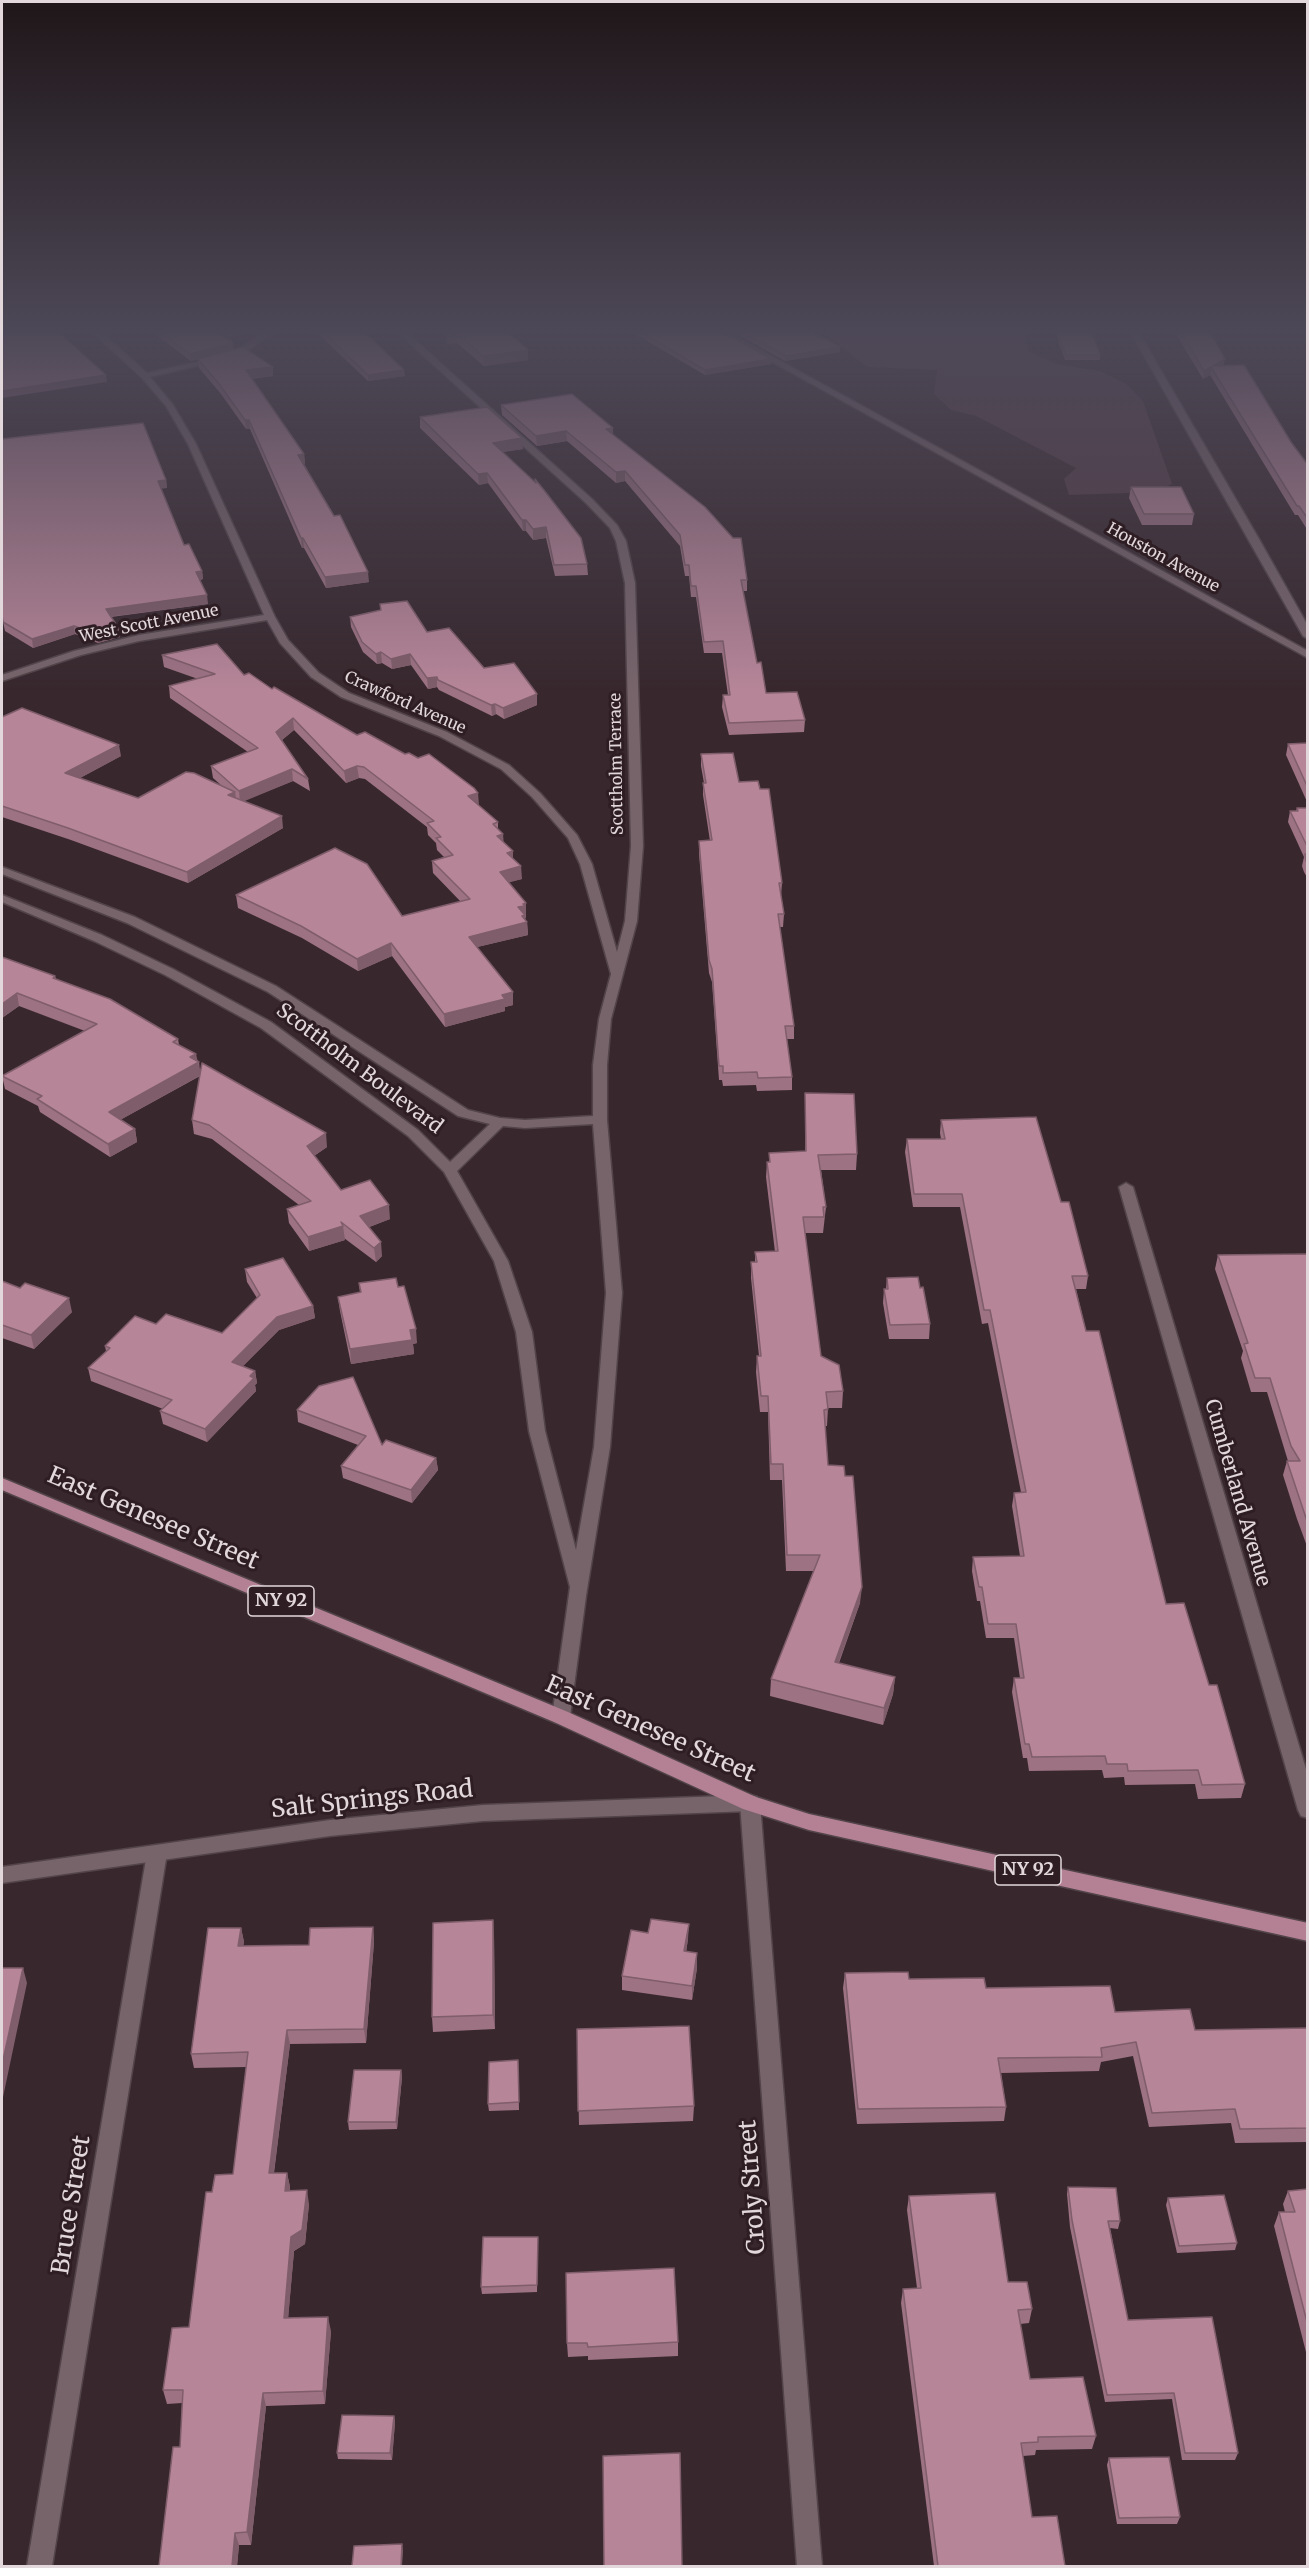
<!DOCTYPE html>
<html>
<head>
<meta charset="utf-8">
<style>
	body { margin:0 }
	#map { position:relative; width:1309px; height:2568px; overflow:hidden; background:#38282e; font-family:Merriweather,serif }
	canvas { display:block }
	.frame { position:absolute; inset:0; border:3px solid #e2d7db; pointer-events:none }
</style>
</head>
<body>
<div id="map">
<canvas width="1309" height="2568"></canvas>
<div class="frame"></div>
</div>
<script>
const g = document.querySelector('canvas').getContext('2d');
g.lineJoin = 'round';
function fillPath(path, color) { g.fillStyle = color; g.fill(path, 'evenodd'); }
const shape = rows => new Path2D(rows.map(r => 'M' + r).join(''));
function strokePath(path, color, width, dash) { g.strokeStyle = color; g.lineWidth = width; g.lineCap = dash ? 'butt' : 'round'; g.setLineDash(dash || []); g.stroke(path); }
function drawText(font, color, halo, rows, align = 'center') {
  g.font = font + ' Merriweather,serif'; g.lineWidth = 6; g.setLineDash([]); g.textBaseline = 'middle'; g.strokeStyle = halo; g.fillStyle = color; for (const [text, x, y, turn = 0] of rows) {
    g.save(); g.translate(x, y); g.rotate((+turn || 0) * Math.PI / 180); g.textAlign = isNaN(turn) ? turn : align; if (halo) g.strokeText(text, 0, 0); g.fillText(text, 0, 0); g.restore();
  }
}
fillPath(shape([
	[815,331,1027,331,1025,340,1028,351,1057,364,1100,371,1126,384,1143,401,1172,484,1157,492,1069,495,1064,479,1076,468,976,416,951,410,934,394,937,370,867,367,828,336]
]), '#553b46');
const minor = shape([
	[91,331,100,331,147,373,221,357,234,352,266,331,276,331,240,356,150,377,173,405,196,444,275,617,288,640,319,673,349,693,447,732,509,765,540,793,577,835,592,864,617,952,625,921,631,846,625,583,616,541,610,528,586,503,396,331,405,331,592,499,617,525,626,541,635,583,643,846,637,921,611,1019,607,1065,607,1120,622,1293,610,1447,586,1596,570,1717,568,1722,561,1724,554,1722,552,1717,570,1587,529,1431,516,1332,494,1261,444,1172,408,1136,261,1028,165,975,94,941,2,902,2,895,102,935,173,969,271,1022,418,1130,450,1162,490,1124,458,1116,268,992,127,923,2,874,2,867,135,917,276,986,468,1110,500,1118,525,1120,593,1116,593,1065,599,1019,611,974,580,864,568,838,532,797,501,769,439,736,341,697,311,677,280,643,267,620,139,641,81,655,2,681,2,675,74,651,139,635,264,615,188,444,166,406,142,378,91,331],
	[593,1124,606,1293,594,1447,576,1550,545,1431,532,1332,508,1261,457,1171,503,1126,525,1128,593,1124],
	[716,331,726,331,1308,651,1308,658,716,331],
	[1130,331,1138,331,1259,539,1308,626,1308,639,1303,636,1130,331],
	[1126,1183,1133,1187,1308,1776,1308,1818,1301,1816,1298,1810,1119,1187,1126,1183],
	[750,1795,757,1797,760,1803,822,2566,797,2566,740,1803,743,1797,750,1795],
	[157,1845,164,1847,167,1853,52,2566,27,2566,147,1853,150,1847,157,1845]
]);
const tertiary = shape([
	[750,1795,757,1797,760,1803,757,1809,750,1811,483,1821,330,1836,2,1883,2,1867,330,1820,483,1805,750,1795]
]);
const primary = shape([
	[2,1478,568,1712,756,1797,809,1814,1308,1923,1308,1941,809,1830,743,1809,554,1722,2,1490,2,1478]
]);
strokePath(minor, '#524449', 3);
strokePath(tertiary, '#524449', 3);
strokePath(primary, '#524449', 3);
fillPath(minor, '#77646b');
fillPath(tertiary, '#77646b');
fillPath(primary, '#b38094');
fillPath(shape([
	[151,331,261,331,224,337,233,343,234,350,273,367,273,376,251,379,304,454,305,464,304,464,369,582,326,588,304,548,302,548,250,429,246,429,221,394,199,368,198,359,191,361],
	[315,331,363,331,405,376,368,381],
	[448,331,506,331,528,360,484,366,457,343,447,344],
	[630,331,721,331,771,359,771,364,705,375],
	[731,331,811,331,840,347,840,352,785,361],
	[1055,331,1091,331,1100,355,1100,360,1065,360],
	[1174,331,1209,331,1224,366,1291,442,1308,465,1308,531,1298,515,1295,515,1210,375,1203,379],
	[501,405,613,435,747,580,747,591,743,591,757,663,766,693,805,720,804,732,729,735,722,707,723,695,728,695,722,653,704,653,696,597,691,597,689,576,685,576,680,546,625,481,616,483,567,441,537,446,502,415],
	[420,417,523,449,503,452,587,564,588,575,555,576,546,538,533,540,526,531,523,531,488,483,479,485,420,428],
	[166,480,167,488,161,488,184,545,202,571,203,579,200,580,208,604,111,617,119,629,120,637,98,643,75,634,33,648,5,631,2,617],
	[1131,487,1194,514,1192,525,1142,525,1129,498],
	[380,604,427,632,484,668,537,694,537,705,504,719,496,714,492,716,439,690,437,687,428,689,411,665,392,669,382,663,377,664,363,652,351,627,350,617,380,611],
	[162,655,244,675,272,689,478,805,498,822,498,829,504,843,513,851,513,858,522,879,508,882,526,915,526,916,525,920,527,922,528,935,477,947,513,1005,505,1007,505,1011,445,1027,392,956,358,971,302,938,238,908,236,895,402,916,461,902,433,873,432,861,444,857,437,850,436,843,428,835,427,827,365,779,359,778,346,783,294,730,282,740,308,779,310,791,293,781,243,801,283,828,188,883,71,840,2,817,2,717,121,756,80,778,138,798,222,786,213,778,211,766,248,752,170,698,169,686,198,679,164,667],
	[1308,743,1308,804,1286,755,1288,744],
	[701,754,739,782,782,883,781,896,784,914,783,927,779,927,794,1026,794,1039,787,1039,792,1077,792,1090,757,1091,756,1085,723,1086,722,1080,719,1080,712,982,709,973,699,854,699,841,710,841,703,795,703,783,704,783,701,766],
	[1297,808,1308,808,1308,879,1304,872,1302,866,1304,857,1288,822,1290,811,1296,811],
	[2,957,55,976,56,979,178,1039,179,1045,199,1062,200,1073,327,1147,314,1156,341,1190,390,1219,369,1227,382,1256,376,1262,344,1238,345,1240,309,1251,289,1223,287,1209,299,1205,212,1139,194,1134,192,1120,200,1076,120,1120,135,1129,137,1142,110,1157,40,1112,38,1106,5,1089,2,1076,85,1031,19,1006,2,1018],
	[805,1093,857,1154,856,1170,821,1170,826,1207,823,1233,805,1233,821,1356,843,1391,842,1408,828,1408,827,1426,825,1426,828,1465,860,1603,839,1663,895,1677,893,1694,883,1725,770,1696,771,1679,814,1571,786,1571,782,1480,770,1480,768,1412,760,1412,756,1372,757,1356,759,1356,751,1278,751,1262,755,1262,755,1252,775,1252,766,1177,767,1162,769,1162,769,1153,805,1151],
	[941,1120,1061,1202,1088,1276,1086,1289,1076,1289,1086,1331,1166,1604,1209,1685,1245,1784,1241,1798,1198,1799,1195,1784,1125,1785,1124,1777,1104,1778,1102,1770,1029,1771,1027,1758,1023,1758,1012,1692,1014,1678,1020,1678,1014,1638,986,1638,980,1601,977,1601,972,1571,973,1557,1020,1556,1012,1506,1014,1493,1021,1492,988,1323,982,1324,960,1207,913,1207,905,1152,907,1139,941,1139,940,1133],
	[1308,1254,1308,1549,1297,1519,1283,1475,1287,1461,1288,1461,1267,1392,1251,1392,1241,1358,1243,1351,1215,1269,1218,1255],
	[245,1269,313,1306,315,1318,279,1330,243,1366,255,1371,257,1383,255,1385,256,1391,207,1442,163,1424,160,1411,163,1409,91,1381,88,1368,106,1351,105,1346,156,1324,222,1333,257,1298,247,1282],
	[887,1278,920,1288,930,1324,929,1339,889,1339,883,1303,884,1289,886,1289],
	[2,1281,72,1312,34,1349,2,1338],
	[359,1283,398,1287,417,1343,413,1344,414,1354,351,1364,340,1311,338,1297,360,1293],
	[319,1386,382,1445,436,1458,438,1470,412,1503,343,1478,341,1466,358,1445,298,1422,297,1410],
	[373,1927,374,1942,366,2043,290,2044,274,2173,287,2173,290,2187,290,2191,309,2204,305,2244,294,2251,288,2318,331,2331,325,2404,266,2406,251,2545,239,2545,237,2566,159,2566,180,2447,182,2403,167,2404,163,2390,189,2327,212,2192,233,2174,246,2067,194,2068,191,2054,241,1928,244,1942,243,1946,309,1945],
	[494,1935,495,2029,433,2032,432,2017],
	[688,1939,686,1952,697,1968,692,2000,622,1990,622,1976],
	[845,1973,986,1988,1115,2012,1195,2030,1308,2028,1308,2142,1235,2143,1231,2123,1149,2127,1133,2056,1101,2062,1099,2071,1001,2073,1006,2107,1004,2121,857,2124,843,1988],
	[577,2029,694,2106,693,2121,579,2125],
	[518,2060,519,2110,489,2111,488,2104],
	[401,2070,402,2077,397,2129,349,2130,348,2122],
	[1068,2187,1120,2221,1118,2229,1110,2228,1128,2320,1238,2453,1235,2460,1182,2460,1172,2399,1105,2402,1070,2227,1067,2194],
	[1308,2189,1308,2360,1274,2226,1279,2212,1285,2212,1283,2204,1288,2191],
	[909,2196,1008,2282,1032,2309,1029,2323,1020,2324,1030,2379,1096,2436,1092,2449,1036,2450,1035,2455,1023,2456,1032,2517,1065,2566,934,2566,901,2303,903,2289,917,2288,907,2210],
	[1168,2198,1237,2243,1235,2250,1177,2253,1166,2205],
	[538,2237,537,2292,482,2294,481,2287],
	[678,2342,678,2356,588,2360,588,2356,568,2357,567,2343],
	[394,2416,395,2422,392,2460,338,2459,337,2453],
	[1109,2458,1180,2517,1177,2524,1117,2524,1107,2465]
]), '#9d7283');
fillPath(shape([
	[219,331,261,331,217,338,216,332],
	[457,333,457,343,447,344,446,335],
	[233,343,234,350,191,361,190,354],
	[840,347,840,352,785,361,786,356],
	[528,350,528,360,484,366,483,356],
	[771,359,771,364,705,375,705,370],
	[1225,359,1223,368,1213,366],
	[273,367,273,376,247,379,246,370],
	[1211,367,1210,375,1203,379,1204,371],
	[404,370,405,376,368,381,368,375],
	[106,375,107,382,2,398,2,391],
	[245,420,249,420,250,429,246,429],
	[613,428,613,438,606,429],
	[566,431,567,441,537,446,536,436],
	[522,438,523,449,494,453,493,443],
	[304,454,305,464,299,464,298,455],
	[625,471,625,481,616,483,616,472],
	[487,473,488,483,479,485,478,474],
	[166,480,167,488,159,489,158,481],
	[522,520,526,520,526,531,523,531],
	[546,527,546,538,533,540,533,529],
	[301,538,303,538,304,548,302,548],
	[202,571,203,579,197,580,196,572],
	[368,572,369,582,326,588,325,577],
	[207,595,208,604,107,617,106,609],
	[74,626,75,634,33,648,32,639],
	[119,629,120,637,98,643,97,634],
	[381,652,382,663,377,664,376,654],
	[410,654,411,665,392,669,391,659],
	[437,677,437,687,428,689,427,678],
	[537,694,537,705,504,719,503,708],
	[495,704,496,714,492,716,491,705],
	[293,718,294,730,277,744,276,732],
	[119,745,121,756,67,785,65,773],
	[357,766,359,778,346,783,344,771],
	[292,769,293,781,240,803,239,791],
	[235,792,237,804,228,795],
	[478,793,479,805,468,796],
	[282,816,283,828,188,883,187,872],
	[503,834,504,846,497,836],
	[513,851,513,864,507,853],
	[521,866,522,879,500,885,500,872],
	[526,903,526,915,525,918,525,923,527,922,528,935,469,949,469,937],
	[391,943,392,956,358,971,357,959],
	[513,992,513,1005,505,1007,505,1011,445,1027,444,1014],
	[17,993,19,1006,2,1018,2,1004],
	[196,1054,201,1075,111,1125,109,1112],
	[135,1129,137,1142,110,1157,108,1144],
	[326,1133,327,1147,308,1160,307,1146],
	[389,1205,390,1219,362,1230,360,1216],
	[343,1226,345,1240,309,1251,308,1237],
	[381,1242,382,1256,376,1262,374,1248],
	[69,1298,72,1312,34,1349,31,1335],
	[313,1306,315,1318,279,1330,234,1375,232,1362,277,1317],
	[416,1329,417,1343,413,1344,414,1354,351,1364,350,1349,410,1330],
	[255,1371,257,1383,255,1385,256,1391,207,1442,205,1429],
	[436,1458,438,1470,412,1503,411,1490],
	[862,1587,860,1603,833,1678,835,1662],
	[895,1677,893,1694,883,1725,884,1708],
	[493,1920,494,1935,495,2029,493,2015],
	[689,1924,688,1939,684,1966,684,1951],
	[373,1927,374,1942,366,2043,364,2029],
	[241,1928,244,1942,241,1960,238,1946],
	[697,1953,697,1968,692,2000,692,1986],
	[23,1968,27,1983,2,2102,2,2065],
	[287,2030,290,2044,272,2187,269,2173],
	[401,2070,402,2077,397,2129,396,2122],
	[287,2173,290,2187,288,2205,285,2191],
	[307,2190,309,2204,305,2244,294,2251,287,2332,284,2318,291,2237],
	[328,2317,331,2331,325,2404,323,2391],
	[263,2393,266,2406,251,2545,247,2532],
	[394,2416,395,2422,392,2460,390,2453],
	[235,2533,239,2545,237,2566,232,2566],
	[402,2544,403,2551,402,2566,401,2566]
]), '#7f5d6a');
const building = shape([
	[2,331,57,331,106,375,2,391,2,331],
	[159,331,219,331,216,332,233,343,190,354,159,331],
	[322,331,363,331,404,370,368,375,322,331],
	[448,331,506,331,528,350,483,356,457,333,446,335,448,331],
	[639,331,721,331,771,359,705,370,639,331],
	[740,331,811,331,840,347,786,356,740,331],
	[1057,331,1091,331,1100,355,1066,355,1057,331],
	[1181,331,1209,331,1225,359,1213,366,1244,365,1291,442,1308,465,1308,519,1299,506,1297,506,1211,367,1204,371,1181,331],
	[243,347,273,367,246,370,304,454,298,455,334,516,340,515,368,572,325,577,303,538,301,538,249,420,245,420,220,385,198,359,243,347],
	[572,394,613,428,606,429,705,507,733,538,741,538,747,580,741,580,757,663,761,662,766,693,797,692,805,720,729,723,723,695,730,695,723,641,704,642,696,586,691,586,689,565,685,565,680,535,625,471,616,472,566,431,536,436,501,405,572,394],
	[487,407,522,438,493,443,536,483,535,479,544,490,581,538,587,564,554,565,546,527,533,529,526,520,522,520,487,473,478,474,420,417,487,407],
	[143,423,166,480,158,481,184,545,189,544,202,571,196,572,207,595,106,609,119,629,97,634,74,626,32,639,3,622,2,615,2,439,143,423],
	[1131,487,1181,487,1194,514,1144,514,1131,487],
	[407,601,427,632,449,628,484,668,514,663,537,694,503,708,495,704,491,705,438,680,437,677,427,678,410,654,391,659,381,652,376,654,362,642,350,617,381,610,380,604,407,601],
	[217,644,244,675,249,673,272,689,274,687,357,735,365,732,405,754,409,753,418,758,429,754,474,788,478,793,468,796,498,822,493,824,503,834,497,836,513,851,507,853,521,866,500,872,526,903,523,904,525,906,518,907,525,915,522,916,527,922,469,937,513,992,502,995,505,999,444,1014,391,943,357,959,301,926,236,895,335,848,367,864,402,916,470,899,432,861,453,855,436,838,441,837,427,823,434,821,364,767,357,766,344,771,293,718,276,732,308,779,292,769,239,791,211,766,258,748,169,686,215,674,162,655,217,644],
	[22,708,119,745,65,773,138,798,186,772,194,773,235,792,228,795,282,816,187,872,68,828,2,806,2,717,22,708],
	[1308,743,1308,788,1288,744,1308,743],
	[733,753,739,782,758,781,760,789,769,789,782,883,779,883,784,914,778,914,794,1026,785,1026,792,1077,758,1078,757,1072,723,1073,723,1066,719,1066,712,969,709,960,699,841,712,840,703,783,706,783,701,754,733,753],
	[1297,808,1308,808,1308,848,1290,811,1298,811,1297,808],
	[1305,854,1308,854,1308,863,1306,861,1305,854],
	[2,957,55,976,53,978,110,999,178,1039,173,1042,196,1054,190,1057,199,1062,109,1112,135,1129,108,1144,37,1099,42,1096,2,1076,97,1024,17,993,2,1004,2,957],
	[202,1063,326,1133,307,1146,341,1190,370,1180,389,1205,360,1216,381,1242,374,1248,341,1222,343,1226,308,1237,287,1209,311,1201,209,1125,192,1120,202,1063],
	[805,1093,854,1094,857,1154,818,1155,826,1207,823,1207,824,1217,803,1217,821,1356,839,1365,843,1391,826,1392,828,1409,824,1410,828,1465,844,1466,845,1476,853,1476,862,1587,835,1662,895,1677,884,1708,771,1679,820,1555,787,1555,783,1464,771,1464,768,1396,761,1396,757,1356,761,1356,751,1262,757,1262,755,1252,778,1251,767,1162,770,1162,769,1153,806,1151,805,1093],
	[1036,1117,1061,1202,1069,1202,1080,1245,1088,1276,1072,1276,1086,1331,1099,1331,1166,1604,1184,1603,1209,1685,1217,1685,1245,1784,1202,1785,1198,1770,1128,1771,1127,1764,1107,1764,1105,1756,1032,1757,1029,1744,1025,1744,1014,1678,1024,1678,1016,1624,988,1624,982,1587,979,1587,973,1557,1024,1556,1014,1493,1026,1492,990,1310,984,1310,962,1194,914,1194,907,1139,945,1139,941,1120,1036,1117],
	[1308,1254,1308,1524,1287,1461,1300,1461,1291,1446,1270,1378,1255,1378,1244,1344,1248,1343,1218,1255,1308,1254],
	[283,1258,313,1306,277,1317,232,1362,255,1371,250,1376,254,1378,205,1429,160,1411,172,1400,88,1368,110,1348,105,1346,135,1316,156,1324,166,1314,222,1333,260,1295,245,1269,283,1258],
	[918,1277,920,1288,923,1287,930,1324,890,1325,884,1289,888,1289,887,1278,918,1277],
	[396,1278,398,1287,404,1286,416,1329,410,1330,412,1340,350,1349,338,1297,361,1292,359,1283,396,1278],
	[2,1281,20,1288,25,1283,69,1298,31,1335,2,1325,2,1281],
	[353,1377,382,1445,386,1440,436,1458,411,1490,341,1466,366,1436,297,1410,319,1386,353,1377],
	[651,1919,689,1924,684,1951,697,1953,692,1986,622,1976,631,1930,648,1933,651,1919],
	[493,1920,493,2015,432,2017,433,1923,493,1920],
	[373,1927,364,2029,287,2030,269,2173,287,2173,285,2191,307,2190,302,2230,291,2237,284,2318,328,2317,323,2391,263,2393,247,2532,235,2533,232,2566,159,2566,173,2447,180,2447,183,2390,163,2390,172,2328,189,2327,206,2192,212,2192,215,2175,233,2174,248,2052,191,2054,208,1928,241,1928,238,1946,309,1945,310,1928,373,1927],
	[2,1968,23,1968,2,2065,2,1968],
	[908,1972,909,1979,984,1978,986,1988,1110,1986,1115,2012,1190,2009,1195,2030,1308,2028,1308,2128,1240,2129,1235,2109,1152,2113,1136,2042,1101,2048,1102,2057,998,2058,1006,2107,858,2109,845,1973,908,1972],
	[689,2026,694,2106,578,2111,577,2029,689,2026],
	[518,2060,519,2102,488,2104,489,2062,518,2060],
	[354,2070,401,2070,396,2122,348,2122,354,2070],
	[1068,2187,1116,2188,1120,2221,1108,2221,1128,2320,1212,2317,1238,2453,1185,2453,1174,2393,1107,2395,1072,2220,1068,2187],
	[1308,2189,1308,2326,1279,2212,1295,2212,1288,2191,1308,2189],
	[995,2193,1008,2282,1027,2282,1032,2309,1018,2310,1030,2379,1083,2377,1096,2436,1038,2437,1038,2442,1021,2443,1032,2517,1057,2516,1065,2566,938,2566,903,2289,921,2288,909,2196,995,2193],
	[1224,2195,1237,2243,1179,2246,1168,2198,1224,2195],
	[483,2237,538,2237,537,2285,481,2287,483,2237],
	[674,2268,678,2342,588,2347,587,2343,567,2343,566,2273,674,2268],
	[342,2415,394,2416,390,2453,337,2453,342,2415],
	[680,2453,682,2566,604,2566,603,2456,680,2453],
	[1169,2457,1180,2517,1119,2518,1109,2458,1169,2457],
	[402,2544,401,2566,352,2566,354,2546,402,2544]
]);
fillPath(building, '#b68598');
strokePath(building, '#7f5d6a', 1.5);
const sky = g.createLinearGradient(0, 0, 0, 691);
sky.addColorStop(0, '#1f1619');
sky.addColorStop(0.48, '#4d4857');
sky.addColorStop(1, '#4d485700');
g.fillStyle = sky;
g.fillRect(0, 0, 1309, 691);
drawText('16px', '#e2d7db', '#2e1e24', [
	["Houston Avenue",1163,558,29],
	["West Scott Avenue",149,624,-11],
	["Crawford Avenue",405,703,24],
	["Scottholm Terrace",617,764,-91]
]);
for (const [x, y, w] of [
	[281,1601,66],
	[1028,1870,66]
]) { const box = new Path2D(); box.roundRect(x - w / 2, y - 15, w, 30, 4.5); g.fillStyle = '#2e1e24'; g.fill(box); strokePath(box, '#e2d7db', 1.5); }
drawText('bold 18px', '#e2d7db', null, [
	["NY 92",281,1601],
	["NY 92",1028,1870]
]);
drawText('20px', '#e2d7db', '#2e1e24', [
	["Scottholm Boulevard",359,1069,37],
	["Cumberland Avenue",1237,1493,74]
]);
drawText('24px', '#e2d7db', '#2e1e24', [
	["East Genesee Street",153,1519,23],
	["East Genesee Street",650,1730,24],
	["Salt Springs Road",372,1800,-6],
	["Croly Street",753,2187,-94],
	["Bruce Street",72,2205,-81]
]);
</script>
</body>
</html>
